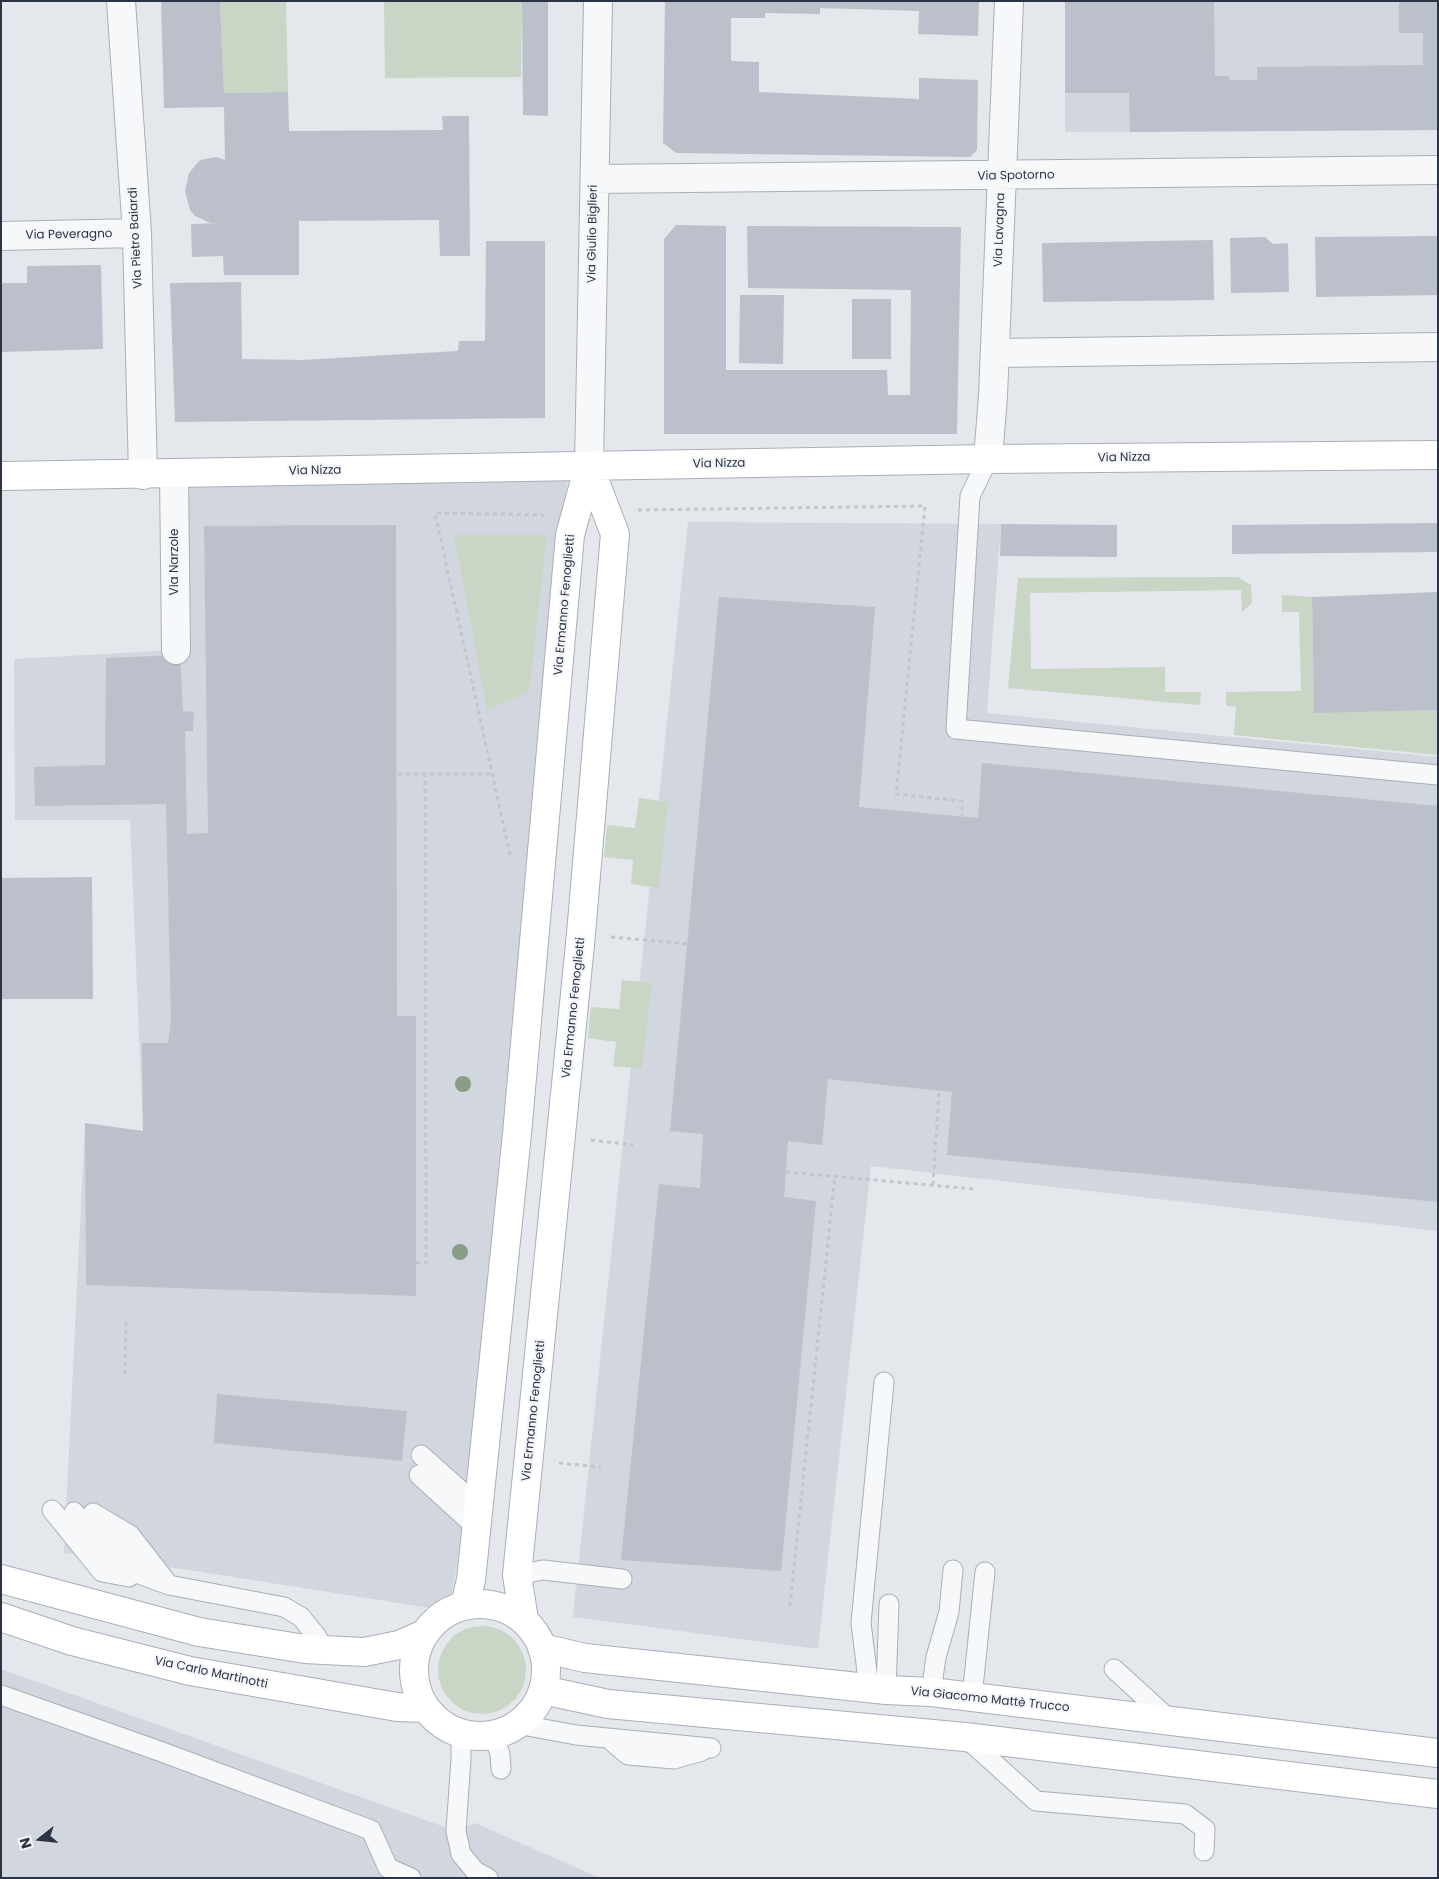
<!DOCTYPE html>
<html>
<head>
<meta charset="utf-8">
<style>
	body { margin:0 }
	#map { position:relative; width:1439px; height:1879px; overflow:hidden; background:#e4e7ec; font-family:Poppins,sans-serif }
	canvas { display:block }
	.frame { position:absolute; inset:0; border:2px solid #2b3445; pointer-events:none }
	.north { position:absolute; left:15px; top:1814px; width:50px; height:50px; -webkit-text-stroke:4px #f4f6f9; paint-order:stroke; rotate:254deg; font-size:14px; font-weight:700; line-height:20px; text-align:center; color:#2b3445 }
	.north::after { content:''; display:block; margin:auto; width:18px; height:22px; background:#2b3445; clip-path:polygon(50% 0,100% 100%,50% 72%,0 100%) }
</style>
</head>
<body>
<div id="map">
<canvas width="1439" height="1879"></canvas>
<div class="frame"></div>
<div class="north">N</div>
</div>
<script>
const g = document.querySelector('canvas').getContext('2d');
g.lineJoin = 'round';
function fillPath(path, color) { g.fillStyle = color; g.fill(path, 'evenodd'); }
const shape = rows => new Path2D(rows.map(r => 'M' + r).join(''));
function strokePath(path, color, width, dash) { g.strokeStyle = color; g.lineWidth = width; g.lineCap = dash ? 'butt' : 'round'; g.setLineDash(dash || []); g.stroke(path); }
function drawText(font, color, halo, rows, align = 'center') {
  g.font = font + ' Poppins,sans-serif'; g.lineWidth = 4.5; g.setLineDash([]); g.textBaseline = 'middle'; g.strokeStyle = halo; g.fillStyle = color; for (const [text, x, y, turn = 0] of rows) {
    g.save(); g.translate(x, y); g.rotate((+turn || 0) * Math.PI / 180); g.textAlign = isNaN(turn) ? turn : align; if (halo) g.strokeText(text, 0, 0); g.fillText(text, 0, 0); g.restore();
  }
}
fillPath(shape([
	[1065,1,1438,1,1438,130,1065,132],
	[174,473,568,475,493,1358,449,1611,176,1568,64,1553,85,1123,143,1131,130,820,15,820,14,659,176,650],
	[688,522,1001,524,987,713,1438,757,1438,1231,871,1166,818,1649,573,1617],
	[1,1669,456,1831,475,1823,600,1878,1,1878]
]), '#d2d6de');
fillPath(shape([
	[220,1,286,1,288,92,224,93],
	[384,1,522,1,521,77,385,78],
	[454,535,547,535,529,692,487,710],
	[1238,577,1251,585,1252,603,1242,612,1241,590,1030,593,1031,669,1165,667,1165,692,1201,692,1200,705,1008,688,1018,578],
	[1282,595,1312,597,1314,712,1438,710,1438,755,1234,735,1236,707,1226,706,1226,692,1301,691,1299,612,1282,612],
	[639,798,668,802,659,888,631,884,633,860,604,857,607,825,635,828],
	[622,980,652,983,642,1069,613,1066,616,1042,588,1038,591,1007,619,1009],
	'438 1670a44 44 0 1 1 88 0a44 44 0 1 1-88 0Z'
]), '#c9d6c5');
fillPath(shape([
	[161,1,220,1,224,93,288,92,289,131,443,130,442,116,469,116,470,256,440,256,439,220,299,221,299,275,224,275,223,256,192,257,191,224,223,223,210,223,195,216,190,210,185,191,189,173,200,160,216,157,225,160,224,107,164,108],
	[522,1,548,1,548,116,523,115],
	[665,1,979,1,978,36,918,34,919,11,820,8,820,14,765,13,765,18,731,18,731,61,759,62,759,92,919,99,919,78,978,80,977,150,970,157,676,153,663,143],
	[1065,1,1214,1,1215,76,1229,76,1229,80,1257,80,1257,88,1257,67,1423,65,1423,33,1399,33,1399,1,1438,1,1438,130,1130,132,1129,93,1065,93],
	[676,225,726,226,726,370,887,370,888,395,910,395,911,290,748,288,747,226,961,227,957,434,664,434,664,239],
	[1438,236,1438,295,1316,297,1315,237],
	[1265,237,1273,244,1288,243,1289,292,1231,293,1230,238],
	[1213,240,1214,300,1043,302,1042,243],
	[486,241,545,241,545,418,175,422,170,283,241,282,242,359,302,360,458,351,459,341,485,341],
	[101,265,103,349,1,352,1,283,27,283,27,266],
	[740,295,784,295,783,364,739,363],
	[852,299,891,299,891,359,852,359],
	[1438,523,1438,552,1232,554,1232,525],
	[1001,524,1117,525,1117,557,1000,556],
	[396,525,397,1016,416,1016,416,1296,86,1285,85,1123,143,1131,142,1043,168,1043,171,1021,166,804,35,806,34,767,105,765,106,658,180,655,183,711,194,712,193,731,185,731,187,834,208,833,204,526],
	[1438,592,1438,710,1314,713,1312,597],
	[719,597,875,607,859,807,978,818,982,763,1438,806,1438,1202,947,1155,952,1092,828,1079,822,1145,788,1141,784,1197,816,1201,781,1571,621,1560,659,1184,700,1188,703,1134,670,1131],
	[92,877,93,999,1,999,1,878],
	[217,1394,407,1411,402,1461,214,1443]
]), '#bbc0ca');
const lane = shape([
	[988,459,970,496,956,729,1438,775],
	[421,1455,478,1506],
	[419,1475,477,1528],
	[52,1510,102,1572,129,1577],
	[74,1512,115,1565,169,1585,284,1607,301,1617,317,1637,323,1650],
	[93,1513,130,1535,169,1585],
	[100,1523,127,1556,148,1570],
	[517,1575,543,1570,622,1579],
	[1114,1669,1170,1720],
	[869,1688,861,1623,884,1382],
	[886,1690,889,1604],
	[931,1692,936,1657,949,1612,953,1570],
	[1,1695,162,1752,371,1830,388,1868,411,1878],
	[972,1697,985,1572],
	[517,1724,576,1735,711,1748],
	[461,1733,461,1759,456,1831,461,1854,475,1871,488,1878],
	[493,1734,500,1754,501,1769],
	[965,1737,1036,1801,1185,1814,1205,1829,1204,1851],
	[608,1738,628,1755,674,1759,702,1751]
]);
const street = shape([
	[121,1,137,233,143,475],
	[595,179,1438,170],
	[1,236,137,233],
	[995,353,1438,347],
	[988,459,993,396,1009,1],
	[589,466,598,1],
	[174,473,176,650]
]);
const secondary = shape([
	[1,476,988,459,1438,455],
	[1,1579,199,1632,305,1649,364,1652,399,1645,424,1634],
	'414 1670a66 66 0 1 1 132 0a66 66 0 1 1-132 0Z',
	[465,1605,471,1580,517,1134,570,535,589,466],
	[1,1617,72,1641,190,1671,397,1707,426,1708],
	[524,1620,517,1575,581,934,615,534,589,466],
	[542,1648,585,1658,886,1690,931,1692,1438,1753],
	[543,1690,608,1704,965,1737,1438,1794]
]);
strokePath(lane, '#a9aeb7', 21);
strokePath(street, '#a9aeb7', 30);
strokePath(secondary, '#a9aeb7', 30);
strokePath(shape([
	[638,510,925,506,896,794,962,801,962,816],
	[398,774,491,774],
	[510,855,435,513,544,515],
	[611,937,688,944],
	[591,1140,633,1145],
	[786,1172,974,1189],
	[933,1185,939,1090],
	[416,1263,426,1263,425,774],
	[125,1374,126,1322],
	[559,1463,601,1467],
	[790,1606,835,1175]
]), '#c2c5cb', 3, [4, 4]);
strokePath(lane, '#f7f8fa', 19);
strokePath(street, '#f7f8fa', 28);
strokePath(secondary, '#fff', 28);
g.fillStyle = '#899d89';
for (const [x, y] of [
	[463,1084],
	[460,1252]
]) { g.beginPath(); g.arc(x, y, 8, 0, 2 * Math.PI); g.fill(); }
drawText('12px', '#2b3445', '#f4f6f9', [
	["Via Spotorno",1016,176,-1],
	["Via Lavagna",1000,230,-88],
	["Via Giulio Biglieri",593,234,-89],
	["Via Peveragno",69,235,-1],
	["Via Pietro Baiardi",136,238,-93],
	["Via Nizza",1124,458,-1],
	["Via Nizza",719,464,-1],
	["Via Nizza",315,471,-1],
	["Via Narzole",175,562,-90],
	["Via Ermanno Fenoglietti",565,605,-85],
	["Via Ermanno Fenoglietti",574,1008,-84],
	["Via Ermanno Fenoglietti",534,1411,-84],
	["Via Carlo Martinotti",211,1673,12],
	["Via Giacomo Mattè Trucco",990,1700,6]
]);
</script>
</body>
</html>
